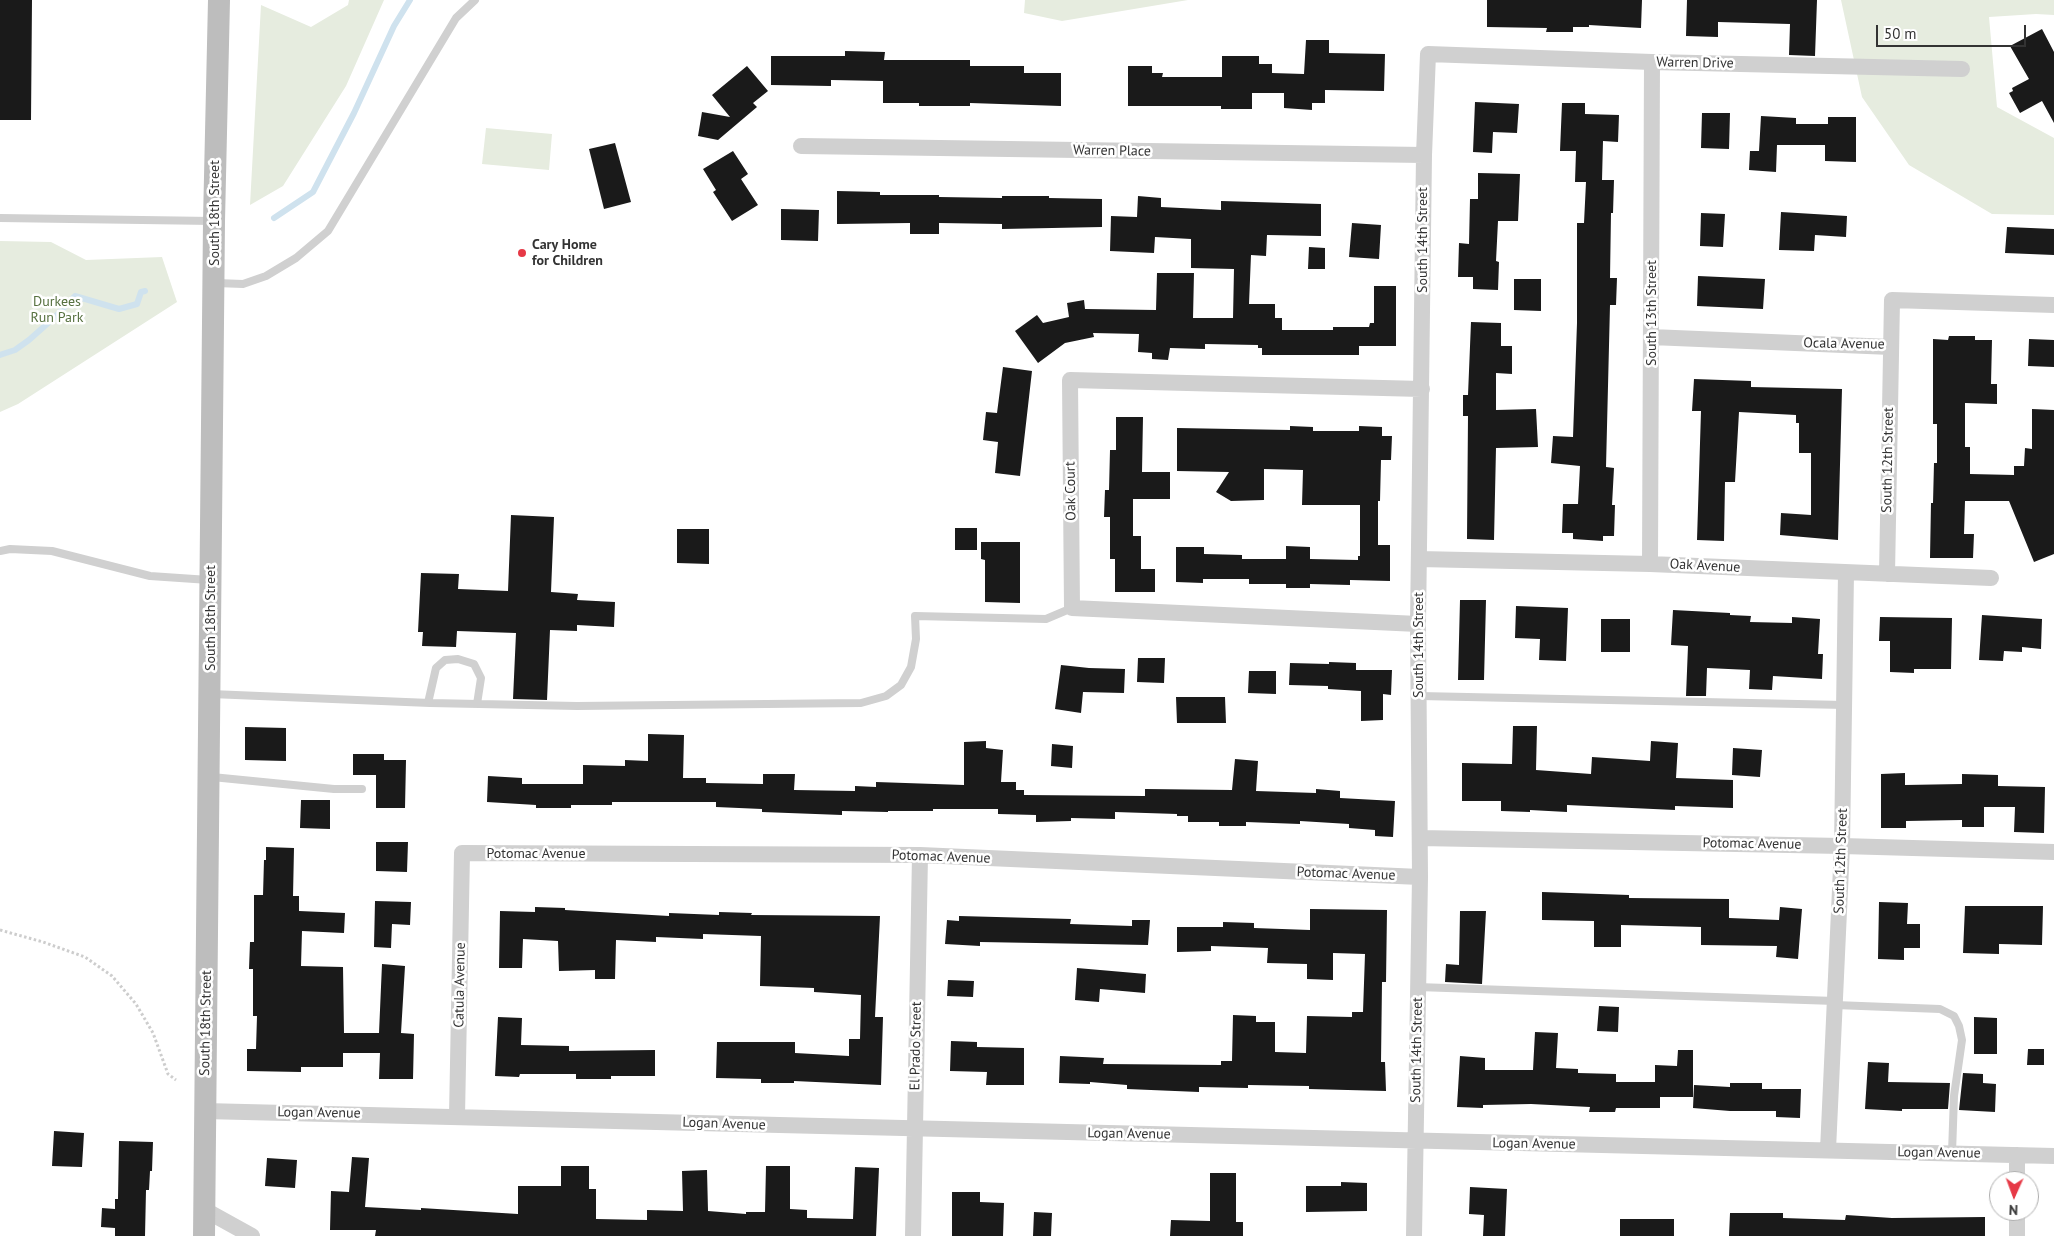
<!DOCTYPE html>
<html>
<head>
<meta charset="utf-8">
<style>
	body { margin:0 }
	#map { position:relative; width:2054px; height:1236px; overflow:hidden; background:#fff; font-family:"PT Sans",sans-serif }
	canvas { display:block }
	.north { position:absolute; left:1989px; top:1171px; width:50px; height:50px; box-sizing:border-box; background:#fff; border:1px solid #adadad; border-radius:50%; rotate:182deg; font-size:14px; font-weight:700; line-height:20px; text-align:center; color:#333 }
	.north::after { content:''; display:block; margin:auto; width:18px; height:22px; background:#e63946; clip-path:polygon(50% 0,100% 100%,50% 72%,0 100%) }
	.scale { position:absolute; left:1876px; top:25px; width:150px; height:22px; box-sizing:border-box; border:2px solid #333; border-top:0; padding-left:6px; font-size:15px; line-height:18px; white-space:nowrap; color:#333; -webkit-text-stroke:4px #fff; paint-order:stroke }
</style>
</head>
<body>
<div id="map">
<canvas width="2054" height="1236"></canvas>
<div class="north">N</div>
<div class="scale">50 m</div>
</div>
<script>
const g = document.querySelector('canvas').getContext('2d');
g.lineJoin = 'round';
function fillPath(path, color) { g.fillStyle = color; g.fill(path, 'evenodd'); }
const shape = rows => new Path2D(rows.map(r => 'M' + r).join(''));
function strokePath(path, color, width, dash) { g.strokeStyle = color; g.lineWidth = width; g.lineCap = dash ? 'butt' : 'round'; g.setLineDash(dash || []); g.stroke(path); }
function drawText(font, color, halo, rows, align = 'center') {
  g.font = font + ' "PT Sans",sans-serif'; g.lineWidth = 5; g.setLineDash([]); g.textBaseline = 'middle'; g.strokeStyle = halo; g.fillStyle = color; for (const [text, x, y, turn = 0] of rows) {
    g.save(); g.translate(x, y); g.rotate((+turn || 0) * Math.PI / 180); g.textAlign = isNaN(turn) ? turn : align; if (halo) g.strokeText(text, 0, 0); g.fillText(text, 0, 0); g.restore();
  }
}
fillPath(shape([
	[349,0,384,0,346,86,283,186,250,205,261,5,311,27,348,5],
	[1025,0,1188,0,1062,21,1024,13],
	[1841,0,2054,0,2054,15,2036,14,1989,17,1997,107,2054,138,2054,215,1992,214,1909,165,1862,97],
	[486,128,552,134,549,170,482,164],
	[0,241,51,242,86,260,162,257,177,302,18,404,0,412]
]), '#e6ecdf');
strokePath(shape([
	[274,218,313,192,354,113,394,26,410,0],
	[0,355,15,350,29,340,56,316,75,296,119,309,137,304,141,292,145,291]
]), '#cfe2ee', 6);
fillPath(shape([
	[0,0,32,0,31,120,0,120],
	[1487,0,1642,0,1641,28,1589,25,1589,27,1573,27,1573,32,1546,32,1547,28,1487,27],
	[1687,0,1817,0,1815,56,1789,55,1790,24,1718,22,1718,37,1686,36],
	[2042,29,2054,52,2054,123,2042,101,2020,113,2009,93,2013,91,2012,88,2029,79,2010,46],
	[1306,40,1329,40,1329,53,1385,54,1384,91,1325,90,1325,103,1312,103,1312,110,1284,108,1284,93,1252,93,1252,109,1221,109,1221,106,1128,106,1128,66,1152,66,1152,73,1163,73,1162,77,1222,77,1222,56,1259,56,1259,64,1272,64,1272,73,1304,74],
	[845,51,885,52,884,60,970,60,970,66,1024,66,1024,73,1061,73,1061,106,970,103,970,106,919,106,919,103,883,103,883,81,831,80,831,86,771,85,771,56,845,56],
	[747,66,768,91,753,103,757,107,718,140,698,136,702,112,730,117,712,95],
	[1475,102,1519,104,1517,133,1493,132,1492,153,1473,152],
	[1562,103,1585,103,1585,114,1619,115,1618,142,1603,141,1602,180,1614,180,1613,213,1611,213,1610,278,1617,278,1616,305,1610,305,1606,467,1614,468,1612,505,1615,505,1614,536,1603,536,1603,541,1573,539,1573,533,1562,533,1563,504,1578,504,1580,466,1551,463,1553,436,1573,437,1577,323,1577,223,1584,223,1586,182,1575,182,1576,151,1560,151],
	[1702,113,1730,113,1729,149,1701,148],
	[1761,116,1796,118,1796,124,1828,124,1828,117,1856,117,1856,162,1825,161,1825,145,1777,145,1776,172,1749,170,1750,151,1759,151],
	[615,143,631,202,604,209,589,149],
	[733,151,748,174,741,179,758,205,732,221,713,192,716,190,703,169],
	[1478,173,1520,174,1518,221,1498,221,1496,261,1499,262,1498,290,1473,289,1473,277,1458,277,1459,243,1469,244,1470,199,1478,199],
	[837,191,880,192,880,195,939,195,939,197,1002,198,1002,196,1049,196,1049,198,1102,199,1102,227,1002,229,1002,224,939,223,939,234,910,234,910,223,837,224],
	[1138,196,1161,198,1161,207,1221,210,1221,201,1321,204,1321,236,1267,235,1266,256,1251,255,1249,304,1275,304,1275,318,1282,318,1282,330,1333,330,1333,327,1369,327,1370,323,1374,323,1374,286,1396,286,1396,346,1359,346,1359,355,1262,355,1262,348,1258,348,1258,345,1205,344,1205,349,1170,348,1168,360,1152,359,1152,353,1138,352,1139,334,1093,333,1094,337,1065,343,1038,363,1015,331,1037,315,1043,323,1069,317,1067,303,1084,300,1085,309,1156,310,1157,273,1194,273,1193,318,1233,318,1234,269,1191,268,1191,239,1155,237,1154,253,1110,251,1111,216,1137,217],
	[781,209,819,210,818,241,781,240],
	[1781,212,1847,216,1846,237,1815,235,1814,251,1779,250],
	[1701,213,1725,214,1723,247,1700,246],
	[1352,223,1381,225,1379,259,1349,257],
	[2007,227,2054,229,2054,255,2005,253],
	[1309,247,1325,248,1325,269,1308,269],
	[1698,276,1765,279,1763,309,1697,306],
	[1514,279,1541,279,1541,311,1514,310],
	[1471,322,1501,323,1501,346,1512,346,1512,374,1496,373,1496,410,1536,409,1538,447,1496,448,1494,540,1467,539,1468,416,1463,416,1463,395,1468,395],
	[1949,336,1975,336,1975,340,1992,340,1991,384,1997,384,1997,404,1965,403,1965,447,1970,447,1970,474,2014,475,2014,466,2024,466,2025,448,2032,449,2032,409,2054,410,2054,554,2034,562,2009,501,1965,501,1964,534,1974,534,1973,558,1930,558,1931,503,1933,503,1934,463,1937,463,1937,424,1933,424,1933,339,1948,340],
	[2029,339,2054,340,2054,367,2028,366],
	[1003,367,1032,371,1020,476,995,473,998,442,983,440,986,412,997,413],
	[1694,379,1751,381,1751,387,1842,389,1838,540,1780,535,1781,513,1811,515,1811,453,1799,453,1799,423,1796,423,1796,415,1739,412,1735,482,1725,482,1724,541,1697,540,1701,411,1692,411],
	[1116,417,1143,417,1142,472,1170,472,1170,499,1133,499,1133,536,1141,536,1141,569,1155,569,1155,592,1115,592,1115,559,1110,559,1110,517,1104,517,1105,490,1109,490,1110,450,1116,450],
	[1290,426,1313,427,1313,431,1359,431,1359,426,1382,427,1382,436,1392,436,1391,460,1381,460,1380,501,1378,501,1378,545,1390,545,1390,581,1350,580,1350,585,1310,584,1310,588,1286,588,1286,584,1249,584,1249,579,1203,579,1203,583,1176,582,1176,547,1204,547,1204,554,1242,555,1242,559,1286,559,1286,546,1310,547,1310,559,1358,560,1358,556,1360,556,1360,505,1302,505,1303,470,1264,469,1264,500,1231,501,1216,492,1229,472,1177,471,1177,428,1290,430],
	[511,515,554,517,551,592,578,594,577,600,615,602,614,627,577,625,577,631,550,630,547,700,513,699,516,633,457,631,456,647,422,646,423,632,418,632,421,573,459,574,458,589,508,591],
	[955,528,977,528,977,550,955,550],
	[677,529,709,529,709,564,677,563],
	[981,542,1020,542,1020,603,985,602,985,560,981,559],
	[1460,600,1486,600,1484,680,1458,680],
	[1516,606,1568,608,1566,661,1539,660,1540,639,1515,638],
	[1673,610,1730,613,1730,615,1751,616,1750,622,1792,623,1792,617,1820,619,1818,654,1823,654,1822,679,1773,676,1772,690,1749,689,1750,670,1707,668,1706,696,1686,696,1688,646,1671,645],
	[1982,615,2042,619,2041,649,2022,647,2022,652,2004,651,2003,661,1979,660],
	[1880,617,1952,618,1951,669,1914,669,1914,673,1890,672,1890,641,1879,641],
	[1601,619,1630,619,1630,652,1601,652],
	[1138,658,1165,658,1164,683,1137,682],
	[1329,662,1356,663,1356,670,1392,670,1391,695,1383,694,1383,720,1361,721,1361,691,1328,689,1328,686,1289,685,1290,663,1329,664],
	[1061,665,1089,668,1125,669,1124,693,1083,692,1081,713,1055,709],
	[1249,671,1276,671,1276,694,1248,693],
	[1176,697,1225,697,1226,723,1177,723],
	[1513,726,1537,726,1536,770,1591,774,1592,757,1650,761,1651,741,1678,743,1676,778,1733,780,1733,808,1675,806,1675,810,1567,805,1567,812,1530,810,1530,812,1501,811,1501,801,1462,801,1462,763,1512,764],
	[245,727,286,728,286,761,245,760],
	[648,734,684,735,683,778,706,778,706,783,763,784,763,774,795,774,794,790,855,791,855,786,876,787,876,782,964,785,964,742,986,741,986,748,1003,750,1001,782,1016,782,1016,790,1024,790,1024,795,1145,796,1145,789,1232,790,1235,759,1258,761,1256,791,1316,793,1316,789,1340,791,1340,798,1395,801,1393,837,1375,836,1375,830,1349,828,1349,824,1300,821,1300,824,1246,822,1246,826,1219,826,1219,822,1188,822,1188,816,1177,816,1177,814,1115,812,1115,819,1071,818,1071,821,1036,822,1036,815,998,814,998,809,933,809,933,811,888,811,888,812,842,811,842,815,762,812,762,809,716,807,716,802,612,802,612,805,571,805,571,808,536,808,536,805,487,802,488,776,522,778,522,784,583,784,583,765,625,766,625,760,648,761],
	[1052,744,1073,746,1072,768,1051,766],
	[1733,748,1762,750,1760,777,1732,775],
	[353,754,384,754,384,760,406,760,405,808,376,808,376,775,353,775],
	[1905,773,1905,785,1962,784,1962,774,1998,775,1998,786,2045,787,2044,833,2014,832,2015,807,1984,807,1984,827,1962,827,1962,820,1906,821,1906,828,1881,828,1881,774],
	[301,800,330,800,330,829,300,828],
	[376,842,408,842,407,872,376,871],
	[266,847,294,848,293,896,299,896,299,911,345,913,344,933,302,931,301,966,343,967,344,1033,379,1033,382,964,405,966,401,1033,414,1034,413,1079,379,1079,380,1053,343,1053,343,1067,301,1067,301,1072,247,1071,247,1049,256,1049,257,1016,253,1016,253,969,249,969,250,942,254,942,254,895,263,895,264,860,266,860],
	[1542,892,1629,895,1629,898,1729,899,1729,918,1779,920,1780,907,1802,909,1798,959,1776,957,1777,946,1701,945,1701,927,1621,925,1621,947,1594,947,1594,921,1542,920],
	[375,901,411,902,410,925,392,924,391,948,374,947],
	[1879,902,1908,903,1907,924,1920,924,1920,948,1904,948,1904,960,1878,959],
	[1965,906,2043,906,2042,945,1999,944,1999,954,1963,953],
	[535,907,565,908,565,910,669,916,669,913,719,915,719,912,752,913,751,915,880,916,875,1017,883,1017,881,1085,794,1081,794,1083,761,1083,761,1079,716,1078,717,1042,795,1042,795,1053,849,1056,849,1039,860,1039,861,995,814,992,814,988,760,986,761,936,703,934,703,939,656,937,656,942,616,940,615,979,595,979,595,970,559,971,558,941,523,939,522,968,499,968,500,911,535,912],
	[1310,909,1387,910,1386,982,1382,982,1381,1062,1385,1062,1386,1091,1309,1089,1309,1086,1248,1085,1248,1088,1199,1087,1199,1092,1127,1089,1127,1085,1090,1082,1090,1084,1059,1083,1060,1056,1104,1058,1103,1064,1221,1065,1221,1061,1232,1061,1233,1015,1256,1016,1256,1022,1275,1022,1275,1052,1306,1053,1307,1016,1352,1017,1352,1012,1363,1012,1365,954,1333,953,1333,980,1307,979,1307,964,1267,963,1268,948,1211,946,1211,951,1177,952,1177,927,1223,927,1223,922,1254,923,1254,928,1310,930],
	[1460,911,1486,911,1482,984,1445,982,1446,964,1459,965],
	[959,916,1071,919,1070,924,1132,926,1132,920,1150,920,1148,945,980,942,980,946,945,944,947,920,959,921],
	[1077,968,1146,974,1145,993,1100,989,1099,1002,1075,1000],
	[948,980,974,981,973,997,947,996],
	[1599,1006,1619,1007,1618,1032,1597,1031],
	[498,1017,522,1018,521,1045,569,1046,569,1051,655,1050,655,1076,611,1076,611,1079,576,1079,576,1074,520,1074,519,1077,495,1076],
	[1974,1017,1997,1018,1997,1054,1974,1054],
	[1535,1032,1558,1033,1556,1068,1578,1069,1578,1073,1616,1074,1616,1082,1655,1082,1655,1065,1677,1066,1678,1050,1693,1050,1693,1097,1660,1097,1660,1108,1616,1108,1615,1112,1589,1112,1590,1107,1531,1104,1483,1105,1483,1108,1457,1107,1460,1056,1485,1058,1485,1070,1533,1070],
	[951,1041,977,1042,977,1047,1024,1048,1024,1085,986,1085,987,1072,950,1071],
	[2028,1049,2044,1049,2044,1065,2027,1065],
	[1868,1062,1889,1063,1888,1082,1950,1083,1948,1109,1902,1109,1902,1111,1865,1109],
	[1963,1073,1983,1074,1983,1083,1996,1084,1995,1112,1959,1110],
	[1730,1083,1762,1083,1762,1089,1801,1089,1800,1118,1776,1117,1776,1111,1730,1111,1693,1108,1694,1085,1730,1087],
	[54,1131,84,1133,82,1167,52,1166],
	[119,1141,153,1142,152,1171,150,1171,149,1190,146,1190,145,1236,115,1236,115,1228,101,1227,102,1208,115,1209,115,1199,118,1199],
	[352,1157,369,1158,365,1207,421,1210,421,1208,518,1214,518,1186,561,1186,561,1166,589,1166,589,1189,596,1189,596,1219,647,1220,647,1210,683,1211,682,1171,707,1170,708,1211,746,1214,746,1212,765,1212,766,1166,790,1166,790,1209,807,1210,807,1218,853,1219,855,1167,879,1168,876,1236,375,1236,376,1230,330,1230,331,1191,349,1192],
	[267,1158,297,1160,295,1188,265,1186],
	[1210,1173,1236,1173,1236,1222,1243,1222,1243,1236,1170,1236,1171,1220,1210,1221],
	[1341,1182,1367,1183,1367,1211,1306,1212,1306,1186,1341,1186],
	[1470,1187,1507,1189,1505,1236,1483,1236,1484,1215,1469,1214],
	[952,1192,980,1192,980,1202,1004,1203,1003,1236,952,1236],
	[1034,1212,1052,1213,1051,1236,1033,1236],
	[1730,1213,1783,1213,1783,1218,1845,1220,1846,1215,1892,1218,1985,1217,1985,1236,1729,1236],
	[1620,1219,1674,1219,1674,1236,1620,1236]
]), '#1a1a1a');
strokePath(shape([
	[0,930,43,942,85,957,112,976,136,1004,153,1033,168,1074,176,1080]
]), '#cdcdcd', 3, [2.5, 2.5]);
strokePath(shape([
	[0,218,213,221],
	[216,283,243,284,266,276,296,258,328,231,456,18,475,0],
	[0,551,10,549,52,551,150,576,209,580],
	[211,694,430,703,577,706,861,703,886,696,901,685,911,667,916,639,915,616,1046,619,1072,608],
	[1420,696,1845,705],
	[428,703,436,668,445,660,458,659,474,664,481,678,477,704],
	[212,777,334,789,362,789],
	[1417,987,1835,1001],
	[1835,1005,1940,1009,1954,1016,1959,1026,1962,1040,1954,1096,1952,1153]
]), '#d0d0d0', 8);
strokePath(shape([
	[801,146,1424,155],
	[1651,337,1891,347],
	[1419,559,1650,564,1991,578],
	[1650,564,1652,62],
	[1887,574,1892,300,2054,305],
	[1418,624,1072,608,1070,380,1422,389],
	[1420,838,1842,846,2054,852],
	[204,1111,2054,1156],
	[457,1116,462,853,920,855,1420,877],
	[1828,1150,1842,846,1846,573],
	[2017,1181,2017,1155],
	[205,1210,252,1236],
	[913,1236,920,855],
	[1414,1236,1420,877,1418,624,1424,155,1428,54,1652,62,1962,69],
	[2017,1236,2017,1211]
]), '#d0d0d0', 16);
strokePath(shape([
	[204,1236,214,221,219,0]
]), '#bdbdbd', 22);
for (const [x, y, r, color] of [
	[522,253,5,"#e63946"]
]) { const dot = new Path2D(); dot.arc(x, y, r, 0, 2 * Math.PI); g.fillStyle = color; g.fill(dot); strokePath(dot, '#fff', 2); }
drawText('14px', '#333', '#fff', [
	["Warren Drive",1695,63,1],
	["Warren Place",1112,151,1],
	["South 18th Street",215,213,-90],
	["South 14th Street",1423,240,-90],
	["South 13th Street",1652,313,-90],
	["Ocala Avenue",1844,344,1],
	["South 12th Street",1888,460,-89],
	["Oak Court",1071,491,-91],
	["Oak Avenue",1705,566,3],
	["South 18th Street",211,618,-90],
	["South 14th Street",1419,645,-90],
	["Potomac Avenue",1752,844,1],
	["Potomac Avenue",536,854],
	["Potomac Avenue",941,857,2],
	["South 12th Street",1841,861,-88],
	["Potomac Avenue",1346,874,2],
	["Catula Avenue",460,985,-89],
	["South 18th Street",206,1023,-89],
	["El Prado Street",916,1046,-89],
	["South 14th Street",1417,1050,-89],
	["Logan Avenue",319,1113,1],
	["Logan Avenue",724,1124,2],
	["Logan Avenue",1129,1134,1],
	["Logan Avenue",1534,1144,1],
	["Logan Avenue",1939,1153,1]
]);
drawText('bold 14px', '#333', '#fff', [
	["Cary Home",532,245],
	["for Children",532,261]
], 'left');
drawText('14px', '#56703f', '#fff', [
	["Durkees",57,302],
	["Run Park",57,318]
]);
</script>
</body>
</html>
